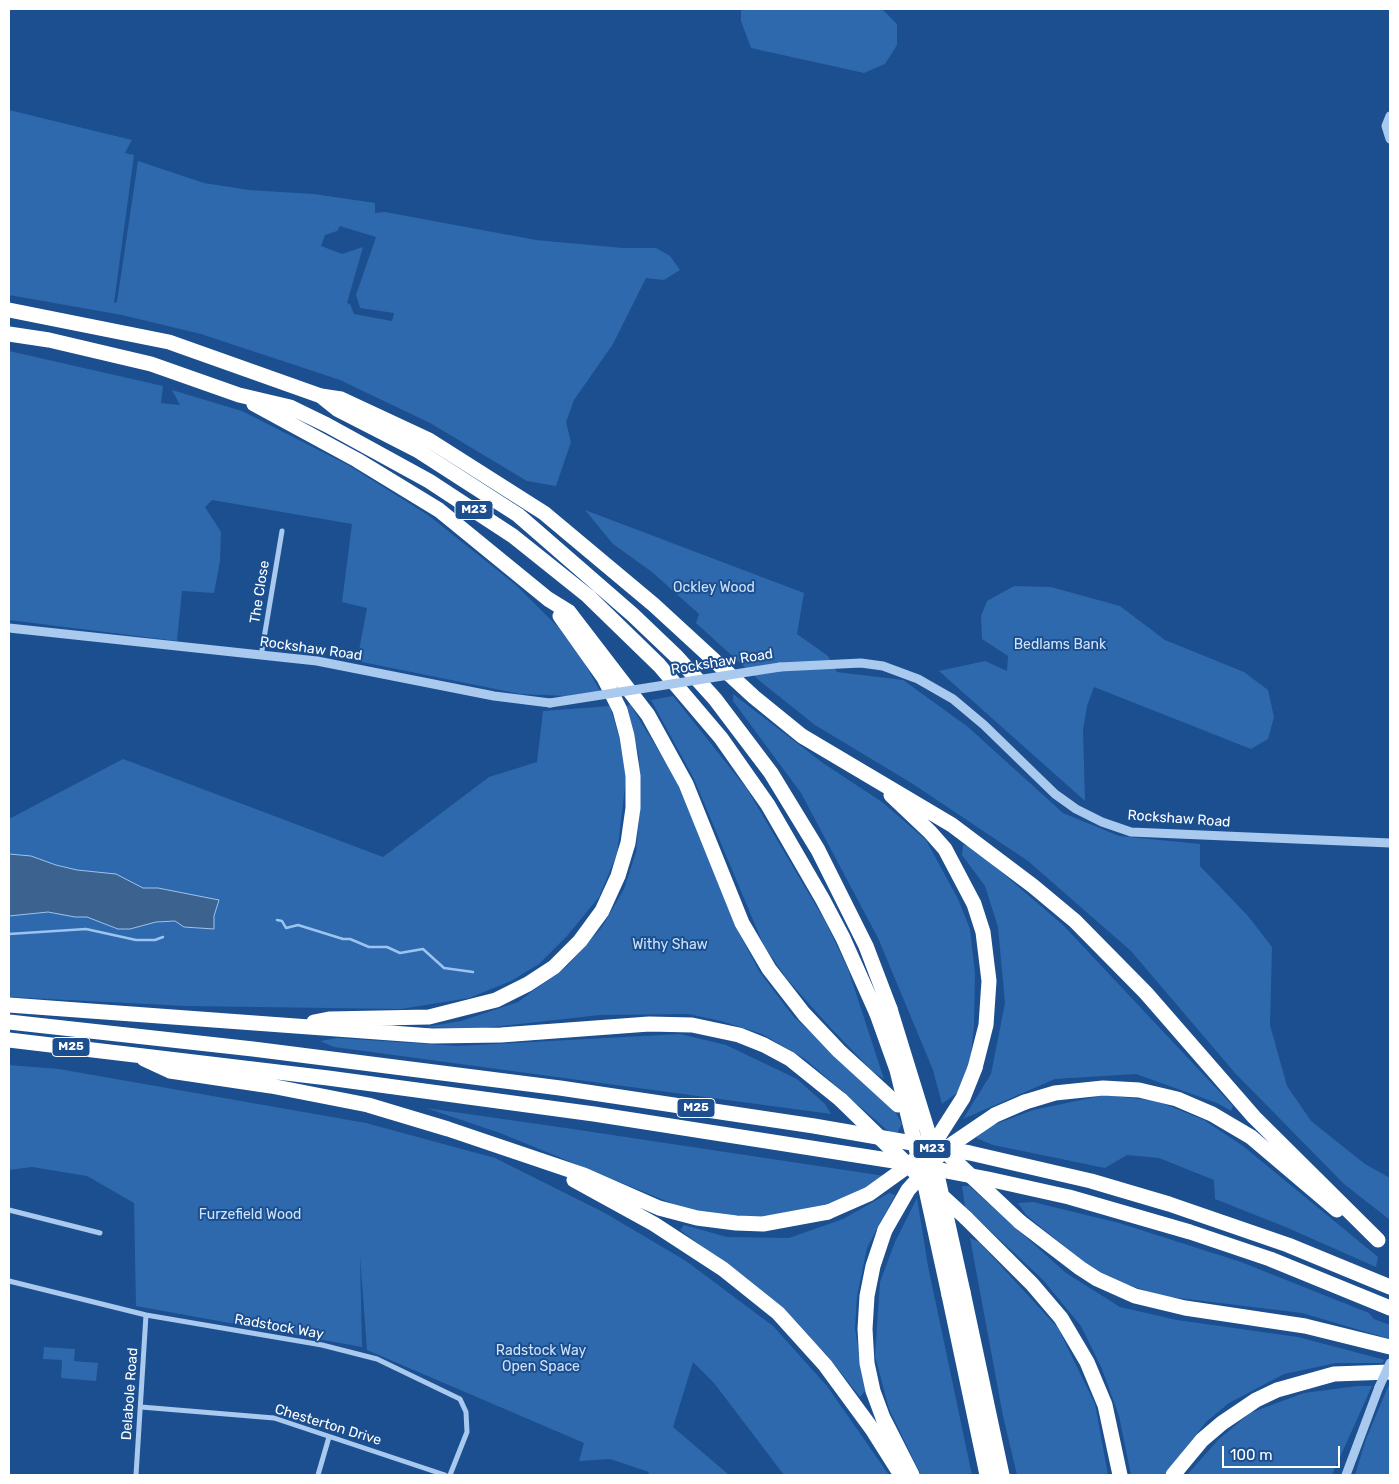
<!DOCTYPE html>
<html>
<head>
<meta charset="utf-8">
<style>
	body { margin:0 }
	#map { position:relative; width:1399px; height:1484px; overflow:hidden; background:#1b4f8f; font-family:Rubik,sans-serif }
	canvas { display:block }
	.frame { position:absolute; inset:0; border:10px solid #fff; pointer-events:none }
	.scale { position:absolute; left:1222px; top:1446px; width:118px; height:22px; box-sizing:border-box; border:2px solid #fff; border-top:0; padding-left:6px; font-size:15px; line-height:18px; white-space:nowrap; color:#fff; -webkit-text-stroke:4px #1b4f8f; paint-order:stroke }
</style>
</head>
<body>
<div id="map">
<canvas width="1399" height="1484"></canvas>
<div class="frame"></div>
<div class="scale">100 m</div>
</div>
<script>
const g = document.querySelector('canvas').getContext('2d');
g.lineJoin = 'round';
function fillPath(path, color) { g.fillStyle = color; g.fill(path, 'evenodd'); }
const shape = rows => new Path2D(rows.map(r => 'M' + r).join(''));
function strokePath(path, color, width, dash) { g.strokeStyle = color; g.lineWidth = width; g.lineCap = dash ? 'butt' : 'round'; g.setLineDash(dash || []); g.stroke(path); }
function drawText(font, color, halo, rows, align = 'center') {
  g.font = font + ' Rubik,sans-serif'; g.lineWidth = 4; g.setLineDash([]); g.textBaseline = 'middle'; g.strokeStyle = halo; g.fillStyle = color; for (const [text, x, y, turn = 0] of rows) {
    g.save(); g.translate(x, y); g.rotate((+turn || 0) * Math.PI / 180); g.textAlign = isNaN(turn) ? turn : align; if (halo) g.strokeText(text, 0, 0); g.fillText(text, 0, 0); g.restore();
  }
}
fillPath(shape([
	[741,9,882,9,897,24,897,45,885,64,864,73,751,48,741,21],
	[9,110,132,140,125,153,134,155,114,303,117,302,138,161,204,183,249,190,314,194,375,203,375,213,385,212,536,240,623,248,656,248,670,256,680,270,664,280,646,278,613,344,574,400,566,422,571,442,556,486,527,481,430,423,340,380,201,334,122,315,9,295],
	[340,226,376,237,356,295,360,308,394,313,392,321,354,314,350,304,347,303,363,247,342,254,321,246,325,235,337,231],
	[9,351,163,386,161,403,180,405,172,390,242,411,348,465,428,515,516,585,559,628,585,664,600,691,567,696,520,694,357,661,367,608,342,602,352,524,212,500,205,507,221,532,220,561,214,593,182,591,177,641,9,620],
	[585,510,804,593,797,634,828,656,837,672,903,680,968,727,1063,813,1119,836,1200,844,1200,866,1248,916,1272,947,1270,1025,1287,1086,1311,1121,1365,1164,1390,1178,1390,1220,1344,1184,1235,1073,1131,951,1028,861,913,784,815,725,761,682,696,623,699,614,652,572,613,544],
	[1014,586,1051,587,1120,606,1165,640,1244,672,1268,690,1274,717,1268,739,1251,749,1094,687,1087,706,1083,730,1085,801,939,671,985,661,1007,671,1008,656,982,639,981,616,987,601],
	[733,694,823,763,882,802,926,840,958,899,970,929,975,974,974,1026,970,1062,957,1093,942,1104,933,1070,878,938,801,793,733,701],
	[673,696,747,789,825,921,848,969,884,1079,872,1071,827,1024,787,979,764,946,694,779,651,700],
	[630,704,674,776,695,821,735,925,759,971,793,1016,895,1111,902,1124,895,1137,805,1059,762,1034,721,1021,688,1014,600,1015,475,1029,425,1027,461,1021,518,1002,567,966,602,927,624,889,636,852,640,810,639,756,627,706],
	[610,706,620,740,626,778,617,854,599,897,567,936,539,964,511,981,469,998,401,1009,186,1006,9,997,9,916,48,912,75,917,87,917,118,929,130,929,156,922,176,921,185,927,214,929,214,916,219,900,158,888,143,888,116,874,77,870,56,865,31,856,9,854,9,819,123,759,383,857,489,777,537,762,543,711],
	[963,845,972,847,1063,925,1233,1106,1231,1111,1217,1103,1136,1074,1055,1079,963,1119,991,1074,1005,1003,998,927,985,886,962,855],
	[680,1034,726,1045,797,1079,825,1104,831,1114,334,1047,320,1041,337,1038,458,1046],
	[9,1065,59,1069,366,1123,495,1158,605,1213,686,1261,773,1326,827,1386,889,1475,784,1475,714,1383,693,1362,673,1427,729,1475,648,1475,649,1472,610,1459,579,1461,584,1443,367,1350,360,1256,362,1347,136,1306,134,1203,87,1176,32,1167,9,1170],
	[1105,1095,1157,1101,1204,1120,1243,1146,1378,1257,1376,1267,1288,1228,1215,1199,1214,1180,1159,1158,1127,1155,1105,1168,993,1145,976,1138,985,1128,1033,1110],
	[426,1108,559,1127,885,1176,861,1192,806,1211,761,1217,716,1215,676,1205,500,1133],
	[962,1186,969,1186,1066,1273,1120,1307,1177,1320,1298,1337,1385,1360,1382,1363,1336,1363,1284,1374,1229,1403,1206,1422,1165,1475,1131,1475,1119,1416,1102,1369,1081,1326,1043,1280,965,1207],
	[889,1193,895,1195,867,1248,857,1296,855,1329,866,1390,860,1397,826,1354,755,1286,680,1230,684,1225,727,1237,789,1238,843,1219],
	[917,1198,928,1266,972,1475,921,1475,889,1409,875,1356,880,1282,895,1242],
	[1033,1202,1119,1223,1241,1262,1369,1313,1374,1319,1390,1325,1390,1339,1302,1313,1162,1296,1101,1276,1026,1215,1018,1203],
	[970,1238,979,1242,1058,1328,1095,1404,1108,1475,1017,1475,1003,1416],
	[44,1347,75,1349,74,1361,98,1363,96,1381,61,1378,62,1360,43,1359],
	[1390,1382,1390,1475,1355,1475,1366,1439],
	[1357,1386,1372,1386,1332,1475,1187,1475,1218,1440,1250,1413,1304,1393]
]), '#2e69ad');
const water = shape([
	[9,854,31,856,56,865,77,870,116,874,143,888,158,888,219,900,214,916,214,929,184,927,175,921,156,922,130,929,118,929,87,917,75,917,48,912,9,916,9,854]
]);
fillPath(water, '#3c6290');
strokePath(water, '#9cc4f0', 1);
strokePath(shape([
	[277,920,282,921,286,928,298,925,343,939,350,939,369,947,387,947,400,953,423,949,444,968,473,972],
	[9,934,86,929,136,940,155,940,163,937]
]), '#9cc4f0', 2.5);
strokePath(shape([
	[261,656,282,531],
	[9,1210,100,1233],
	[9,1281,146,1315,322,1345,377,1359,460,1399,466,1412,467,1432,450,1475],
	[141,1407,274,1418,445,1475],
	[136,1475,146,1315],
	[318,1475,329,1437]
]), '#a9c9ee', 5);
strokePath(shape([
	[1390,116,1386,126,1390,139],
	[9,628,317,661,494,696,550,703],
	[780,667,861,663,883,666,918,679,953,699,984,725,1055,794,1076,809,1102,822,1131,832,1390,843],
	[1346,1475,1379,1387]
]), '#a9c9ee', 9);
strokePath(shape([
	[9,310,169,342,321,396,341,399,429,440,544,513,654,605,754,697,802,736,952,825,1033,886,1075,921,1146,993,1254,1117,1378,1240],
	[9,334,49,340,151,364,239,395,290,407,327,425,429,481,513,536,588,596,659,665,721,738,768,805,823,900,843,938,877,1014],
	[322,397,337,409,417,450,518,515,633,615,677,657,715,699,771,773,818,850,866,946,890,1009],
	[254,404,357,460,439,510,548,599,569,612,648,715,686,784,742,923,769,969,804,1014,839,1051,898,1105],
	[891,795,930,832,945,849,974,904,983,932,989,981,986,1025,975,1068],
	[9,1005,432,1036,501,1035,649,1024,692,1025,739,1035,764,1045,790,1059,841,1100],
	[9,1022,253,1049,560,1088,814,1126,970,1153,1091,1181,1169,1204,1288,1245,1390,1287],
	[314,1022,329,1019,429,1017,496,1000,528,984,554,967,580,941,602,911,618,876,628,843,633,808,633,776,627,736,620,710,604,678,560,616],
	[9,1040,328,1078,594,1114,894,1161,988,1179,1069,1197,1190,1232,1270,1259,1390,1308],
	[144,1059,170,1071,271,1086,368,1105,448,1129,584,1175,659,1208,697,1218,736,1223,763,1224,828,1212],
	[1025,1102,1055,1093,1103,1088,1139,1090,1177,1099,1212,1114,1251,1137,1337,1210],
	[574,1180,654,1224,723,1269,778,1313,825,1365,872,1429,901,1475],
	[966,1218,1032,1284,1061,1318,1077,1345,1087,1362,1105,1405,1120,1475],
	[1020,1222,1080,1268,1097,1279,1135,1296,1185,1308,1305,1326,1390,1347],
	[885,1230,873,1266,867,1296,865,1329,867,1363,873,1391,883,1418,912,1475],
	[963,1292,1002,1475],
	[949,1295,987,1475],
	[1173,1475,1202,1440,1222,1423,1256,1400,1277,1390,1334,1374,1390,1372]
]), '#fff', 15);
strokePath(shape([
	[550,703,780,667],
	[1379,1387,1390,1363]
]), '#a9c9ee', 9);
strokePath(shape([
	[890,1009,927,1129,963,1292],
	[877,1014,897,1070,925,1185,949,1295],
	[841,1100,915,1172],
	[937,1144,1020,1222],
	[942,1196,966,1218],
	[828,1212,869,1194,908,1166,940,1134,963,1098,975,1068],
	[885,1230,908,1190,945,1149,995,1115,1025,1102]
]), '#fff', 15);
for (const [x, y, w] of [
	[474,510,38],
	[71,1047,38],
	[696,1108,38],
	[932,1149,38]
]) { const box = new Path2D(); box.roundRect(x - w / 2, y - 9.5, w, 19, 4); g.fillStyle = '#1b4f8f'; g.fill(box); strokePath(box, '#fff', 1); }
drawText('bold 12px', '#fff', null, [
	["M23",474,510],
	["M25",71,1047],
	["M25",696,1108],
	["M23",932,1149]
]);
drawText('14px', '#cfe3fa', '#1b4f8f', [
	["Ockley Wood",714,588],
	["Bedlams Bank",1060,645],
	["Withy Shaw",670,945],
	["Furzefield Wood",250,1215],
	["Radstock Way",541,1351],
	["Open Space",541,1367]
]);
drawText('14px', '#fff', '#1b4f8f', [
	["The Close",260,592,-81],
	["Rockshaw Road",311,649,8],
	["Rockshaw Road",722,662,-9],
	["Rockshaw Road",1179,819,4],
	["Radstock Way",279,1327,10],
	["Delabole Road",130,1394,-86],
	["Chesterton Drive",328,1425,17]
]);
</script>
</body>
</html>
